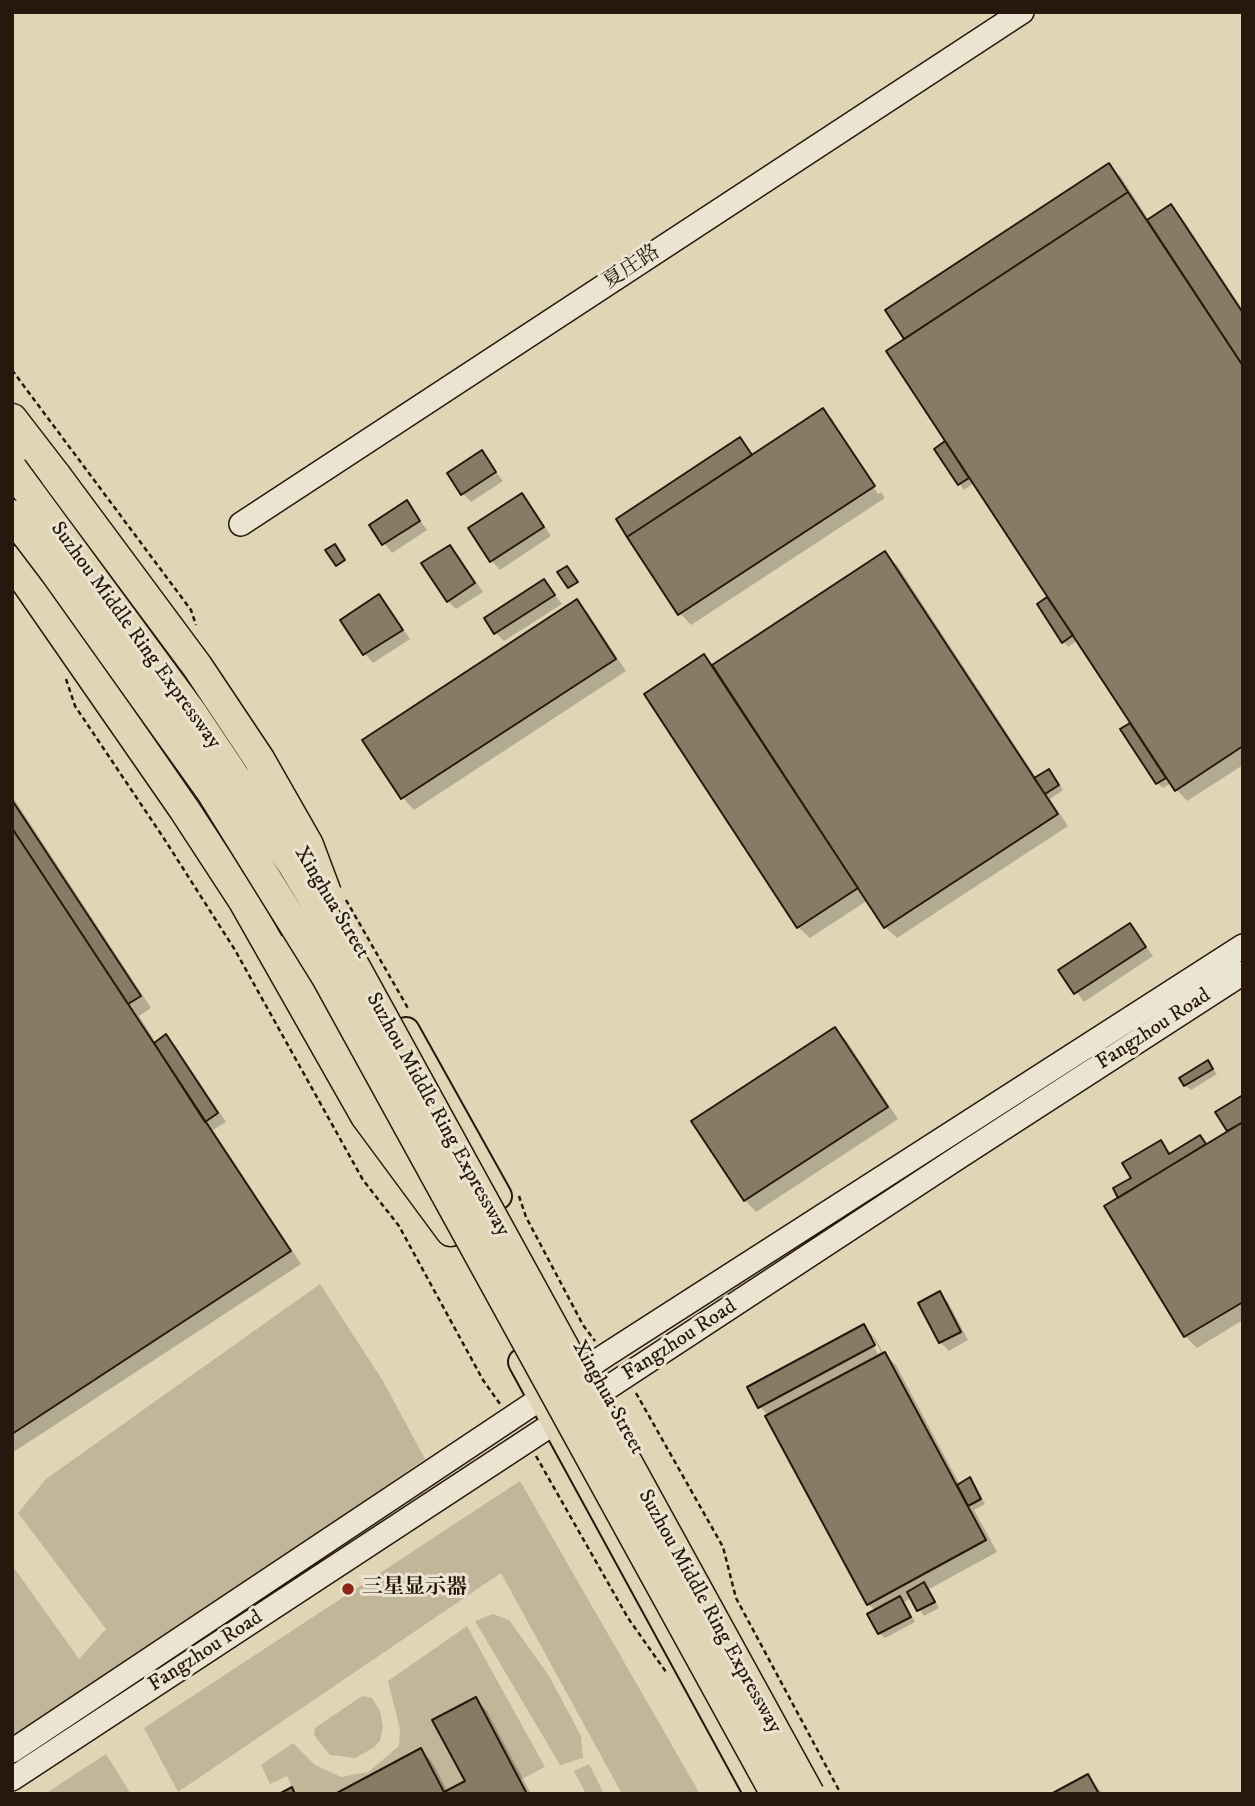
<!DOCTYPE html>
<html>
<head>
<meta charset="utf-8">
<style>
	body { margin:0 }
	#map { position:relative; width:1255px; height:1806px; overflow:hidden; background:#e0d6b6; font-family:"IM FELL DW Pica",serif }
	canvas { display:block }
	.frame { position:absolute; inset:0; border:14px solid #28170d; pointer-events:none }
</style>
</head>
<body>
<div id="map">
<canvas width="1255" height="1806"></canvas>
<div class="frame"></div>
</div>
<script>
const g = document.querySelector('canvas').getContext('2d');
g.lineJoin = 'round';
function fillPath(path, color) { g.fillStyle = color; g.fill(path, 'evenodd'); }
const shape = rows => new Path2D(rows.map(r => 'M' + r).join(''));
function strokePath(path, color, width, dash) { g.strokeStyle = color; g.lineWidth = width; g.lineCap = dash ? 'butt' : 'round'; g.setLineDash(dash || []); g.stroke(path); }
function drawText(font, color, halo, rows, align = 'center') {
  g.font = font + ' "IM FELL DW Pica","Noto Serif SC",serif'; g.lineWidth = 6; g.setLineDash([]); g.textBaseline = 'middle'; g.strokeStyle = halo; g.fillStyle = color; for (const [text, x, y, turn = 0] of rows) {
    g.save(); g.translate(x, y); g.rotate((+turn || 0) * Math.PI / 180); g.textAlign = isNaN(turn) ? turn : align; if (halo) g.strokeText(text, 0, 0); g.fillText(text, 0, 0); g.restore();
  }
}
fillPath(shape([
	[320,1284,383,1381,425,1459,140,1658,12,1740,12,1565,79,1659,106,1629,18,1513,46,1479],
	[520,1481,700,1794,622,1794,501,1573,178,1792,144,1728],
	[493,1614,509,1620,549,1676,581,1736,583,1758,560,1765,475,1621],
	[467,1626,545,1767,520,1780,475,1697,432,1720,465,1781,444,1792,421,1748,335,1794,295,1794,287,1776,270,1784,261,1765,293,1743,315,1765,341,1777,368,1772,399,1746,400,1729,388,1681],
	[362,1696,372,1698,380,1711,383,1727,380,1741,373,1748,355,1758,330,1755,314,1735,315,1728],
	[106,1754,131,1794,45,1794],
	[589,1764,604,1794,586,1794,574,1771]
]), '#c1b699');
fillPath(shape([
	[1109,165,1121,177,1149,220,1171,206,1182,218,1243,310,1243,765,1187,801,1171,783,1163,788,1157,783,1129,725,1136,729,1078,640,1068,647,1063,641,1039,605,1050,598,974,483,964,490,936,449,951,448,907,339,888,310],
	[823,410,834,421,830,421,878,494,881,492,834,421,885,498,691,625,680,613,740,440,754,456],
	[481,452,503,481,471,502,463,494],
	[521,495,530,504,551,536,500,570,492,561,470,529],
	[407,503,427,530,392,553,371,526],
	[450,547,458,555,483,592,456,609,448,601],
	[885,554,897,565,1037,779,1049,771,1054,776,1063,790,1050,799,1068,826,897,938,885,927,868,900,810,938,798,927,704,656,714,666],
	[544,581,562,604,504,641,496,633],
	[379,596,387,605,410,639,373,663,365,654,342,620],
	[576,601,588,613,626,671,414,810,403,798,365,740],
	[12,796,151,1008,139,1016,156,1043,166,1036,175,1045,226,1122,213,1130,301,1264,12,1453],
	[1130,925,1153,956,1084,1002,1061,970],
	[835,1029,846,1040,898,1119,756,1212,745,1200],
	[1207,1062,1217,1074,1191,1090,1185,1085],
	[1243,1097,1243,1320,1197,1348,1185,1336,1106,1207,1121,1198,1161,1142,1172,1155,1200,1137,1208,1145,1230,1132,1218,1113],
	[939,1294,948,1302,968,1340,949,1351,940,1342,920,1304],
	[863,1326,875,1338,884,1354,896,1365,960,1485,969,1480,975,1485,985,1504,974,1510,997,1552,929,1589,939,1608,924,1616,912,1598,904,1602,915,1622,885,1638,879,1633,876,1611,868,1604,769,1416,760,1407],
	[869,1337,873,1337,881,1352,878,1354],
	[475,1699,487,1711,531,1794,339,1794,421,1750,432,1762,448,1792,467,1782],
	[1088,1776,1103,1794,1055,1794]
]), '#0003');
const building = shape([
	[1109,163,1128,192,904,339,885,310,1109,163],
	[1128,192,1243,366,1243,746,1175,791,886,351,1128,192],
	[1171,204,1243,313,1243,366,1147,220,1171,204],
	[823,408,875,486,678,615,627,537,823,408],
	[740,437,752,455,627,537,616,519,740,437],
	[945,441,969,478,958,485,934,449,945,441],
	[482,450,496,472,461,495,447,473,482,450],
	[522,493,544,527,490,562,468,528,522,493],
	[407,500,420,521,382,545,369,525,407,500],
	[335,544,345,560,336,566,325,550,335,544],
	[450,545,475,583,447,602,421,563,450,545],
	[885,551,1058,814,884,928,712,665,885,551],
	[567,566,578,582,568,588,557,572,567,566],
	[544,579,555,595,494,634,484,618,544,579],
	[379,594,403,630,363,655,340,620,379,594],
	[1047,597,1073,635,1062,643,1037,604,1047,597],
	[577,599,616,659,401,799,362,740,577,599],
	[704,654,858,888,797,928,644,694,704,654],
	[1130,723,1166,778,1156,784,1120,729,1130,723],
	[1049,769,1059,785,1045,794,1034,778,1049,769],
	[12,800,141,996,128,1004,12,828,12,800],
	[12,828,291,1251,12,1434,12,828],
	[1130,923,1146,947,1074,994,1058,970,1130,923],
	[835,1027,888,1107,744,1201,691,1121,835,1027],
	[166,1034,218,1113,205,1122,154,1043,166,1034],
	[1208,1060,1213,1069,1184,1086,1179,1078,1208,1060],
	[1243,1095,1243,1122,1227,1131,1215,1112,1243,1095],
	[1243,1122,1243,1302,1184,1337,1104,1206,1243,1122],
	[1200,1135,1206,1144,1118,1198,1113,1188,1131,1178,1122,1163,1161,1140,1169,1154,1200,1135],
	[940,1291,961,1332,939,1343,918,1303,940,1291],
	[864,1324,875,1345,758,1408,747,1387,864,1324],
	[885,1352,986,1540,867,1605,765,1416,885,1352],
	[970,1477,981,1499,968,1506,957,1485,970,1477],
	[924,1582,935,1602,917,1611,907,1592,924,1582],
	[900,1596,911,1617,878,1634,867,1614,900,1596],
	[476,1697,527,1794,335,1794,421,1748,444,1792,465,1781,432,1720,476,1697],
	[1088,1774,1099,1794,1051,1794,1088,1774],
	[292,1787,295,1794,279,1794,292,1787]
]);
fillPath(building, '#887a65');
strokePath(building, '#28170d', 2);
const secondary = shape([
	[241,524,1022,12],
	[12,1751,606,1355,1243,946],
	[12,1779,959,1157,1243,973]
]);
const primary = shape([
	[12,447,40,485],
	[192,690,242,758],
	[287,948,401,1145],
	[406,1031,498,1196],
	[522,1362,758,1794]
]);
const highway = shape([
	[12,419,56,476],
	[12,561,184,809,244,901,366,1116,451,1231]
]);
strokePath(secondary, '#28170d', 26);
strokePath(primary, '#28170d', 30);
strokePath(highway, '#28170d', 33);
strokePath(shape([
	[12,370,191,610,196,625],
	[66,679,75,706,163,837,235,950,363,1180,399,1226,483,1380,500,1404],
	[346,900,409,1010],
	[519,1196,526,1217,583,1325,595,1341],
	[636,1393,723,1547,736,1598,841,1794],
	[536,1456,628,1618,666,1672]
]), '#28170d', 2.5, [5, 3.5]);
strokePath(secondary, '#ebe4d0', 23);
strokePath(primary, '#e0d6b6', 26);
strokePath(highway, '#e0d6b6', 30);
const highwayBridge = shape([
	[12,469,193,715,294,866,352,962,809,1794],
	[56,476,197,666,259,759,308,845,326,893],
	[12,515,56,573,212,792,327,977,776,1794]
]);
strokePath(highwayBridge, '#28170d', 33, []);
strokePath(highwayBridge, '#e0d6b6', 30);
for (const [x, y, r, color] of [
	[348,1589,7,"#8f2418"]
]) { const dot = new Path2D(); dot.arc(x, y, r, 0, 2 * Math.PI); g.fillStyle = color; g.fill(dot); strokePath(dot, '#ebe4d0', 2.5); }
drawText('21px', '#28170d', '#ebe4d0', [
	["夏庄路",632,268,-33],
	["Suzhou Middle Ring Expressway",135,636,54],
	["Xinghua Street",331,903,59],
	["Fangzhou Road",1154,1030,-33],
	["Suzhou Middle Ring Expressway",437,1115,61],
	["Fangzhou Road",680,1341,-33],
	["Xinghua Street",607,1398,61],
	["Suzhou Middle Ring Expressway",709,1612,61],
	["Fangzhou Road",206,1652,-33]
]);
drawText('bold 21px', '#28170d', '#ebe4d0', [
	["三星显示器",362,1589]
], 'left');
</script>
</body>
</html>
